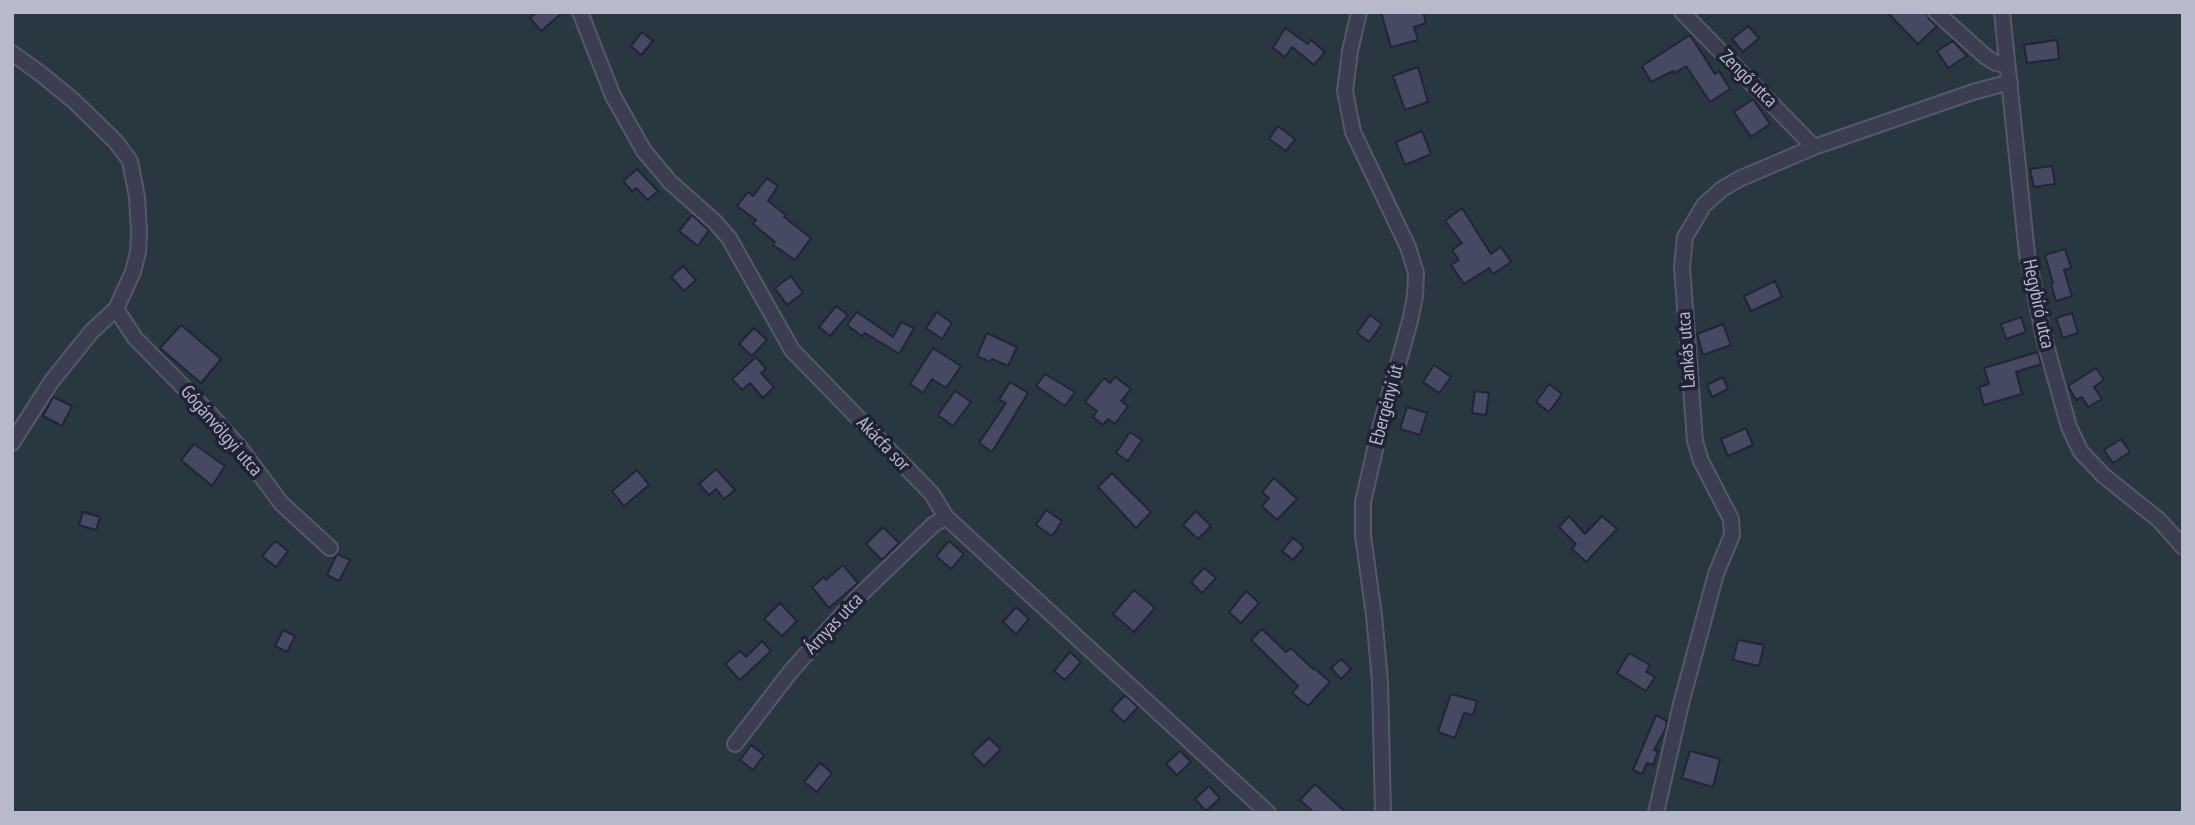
<!DOCTYPE html>
<html>
<head>
<meta charset="utf-8">
<style>
	body { margin:0 }
	#map { position:relative; width:2195px; height:825px; overflow:hidden; background:#272a40; font-family:"PT Sans Narrow",sans-serif }
	canvas { display:block }
	.frame { position:absolute; inset:0; border:14px solid #b8b9ca; pointer-events:none }
</style>
</head>
<body>
<div id="map">
<canvas width="2195" height="825"></canvas>
<div class="frame"></div>
</div>
<script>
const g = document.querySelector('canvas').getContext('2d');
g.lineJoin = 'round';
function fillPath(path, color) { g.fillStyle = color; g.fill(path, 'evenodd'); }
const shape = rows => new Path2D(rows.map(r => 'M' + r).join(''));
function strokePath(path, color, width, dash) { g.strokeStyle = color; g.lineWidth = width; g.lineCap = dash ? 'butt' : 'round'; g.setLineDash(dash || []); g.stroke(path); }
function drawText(font, color, halo, rows, align = 'center') {
  g.font = font + ' "PT Sans Narrow",sans-serif'; g.lineWidth = 7; g.setLineDash([]); g.textBaseline = 'middle'; g.strokeStyle = halo; g.fillStyle = color; for (const [text, x, y, turn = 0] of rows) {
    g.save(); g.translate(x, y); g.rotate((+turn || 0) * Math.PI / 180); g.textAlign = isNaN(turn) ? turn : align; if (halo) g.strokeText(text, 0, 0); g.fillText(text, 0, 0); g.restore();
  }
}
fillPath(shape([
	[12,12,2183,12,2183,813,12,813]
]), '#293741');
const building = shape([
	[537,12,563,12,541,31,530,18,537,12],
	[1381,12,1423,12,1426,23,1414,27,1418,40,1391,47,1381,12],
	[1887,12,1927,12,1929,19,1937,26,1918,44,1887,12],
	[1748,26,1759,38,1743,52,1732,39,1748,26],
	[1285,28,1308,44,1311,40,1325,52,1314,65,1292,47,1285,57,1273,48,1285,28],
	[642,32,653,41,641,55,631,46,642,32],
	[1690,35,1715,74,1719,71,1730,89,1710,102,1686,66,1675,73,1673,71,1651,82,1642,66,1690,35],
	[2057,40,2059,59,2027,63,2024,45,2057,40],
	[1953,41,1967,56,1948,68,1937,51,1953,41],
	[1418,67,1428,102,1405,110,1393,76,1418,67],
	[1753,99,1770,124,1751,137,1734,112,1753,99],
	[1278,126,1295,139,1286,151,1269,139,1278,126],
	[1422,131,1431,154,1405,165,1396,142,1422,131],
	[2052,166,2055,184,2034,187,2030,169,2052,166],
	[637,169,658,191,648,200,636,188,632,191,623,181,637,169],
	[767,178,778,186,768,201,786,215,784,217,811,238,795,260,773,245,775,242,753,224,756,220,737,206,748,192,753,196,767,178],
	[1462,208,1491,254,1501,247,1511,262,1493,274,1489,268,1464,284,1451,265,1459,260,1452,250,1462,243,1445,221,1462,208],
	[692,215,709,230,698,246,679,231,692,215],
	[2065,249,2071,268,2064,270,2072,296,2056,301,2051,284,2053,283,2045,255,2065,249],
	[683,266,696,280,684,291,671,277,683,266],
	[791,276,803,293,787,305,775,288,791,276],
	[1775,281,1782,297,1751,311,1744,296,1775,281],
	[836,306,848,315,830,336,819,327,836,306],
	[857,312,893,337,901,322,914,328,901,351,898,353,865,333,862,336,847,325,857,312],
	[937,312,952,323,942,339,926,328,937,312],
	[2072,313,2078,333,2063,338,2056,318,2072,313],
	[1370,315,1382,324,1369,342,1357,333,1370,315],
	[2021,317,2026,332,2006,339,2001,324,2021,317],
	[1723,324,1731,345,1703,355,1697,334,1723,324],
	[181,325,221,359,201,383,160,348,181,325],
	[754,328,767,340,752,356,739,344,754,328],
	[987,333,1017,347,1008,366,992,359,990,362,977,356,987,333],
	[933,348,961,366,946,388,932,379,923,393,910,384,933,348],
	[2038,352,2041,364,2016,372,2022,394,1984,405,1979,387,1989,384,1984,368,2038,352],
	[756,357,766,369,761,373,774,387,763,398,750,383,742,390,732,379,756,357],
	[1434,365,1451,377,1439,393,1423,382,1434,365],
	[2096,368,2104,380,2094,387,2102,399,2088,407,2082,397,2076,400,2068,386,2096,368],
	[1045,374,1075,392,1065,406,1036,386,1045,374],
	[1115,377,1131,389,1121,401,1128,406,1115,424,1108,419,1103,425,1093,417,1097,411,1085,402,1104,378,1110,383,1115,377],
	[1723,377,1728,389,1712,397,1707,385,1723,377],
	[1010,382,1028,393,992,452,979,443,1006,403,999,400,1010,382],
	[1549,384,1562,394,1549,412,1536,402,1549,384],
	[955,391,971,402,953,426,938,415,955,391],
	[1475,391,1489,393,1486,415,1472,413,1475,391],
	[53,397,72,406,62,426,43,416,53,397],
	[1407,407,1427,413,1420,435,1400,429,1407,407],
	[1746,428,1753,445,1728,456,1721,439,1746,428],
	[1130,432,1142,440,1128,461,1116,453,1130,432],
	[2121,439,2130,452,2113,463,2104,450,2121,439],
	[194,444,225,466,212,486,181,460,194,444],
	[716,469,735,490,724,499,716,489,709,495,699,484,716,469],
	[637,470,649,485,624,506,612,491,637,470],
	[1112,473,1151,512,1136,528,1098,487,1112,473],
	[1274,478,1297,499,1277,520,1262,506,1269,498,1262,492,1274,478],
	[1046,510,1062,521,1052,536,1036,525,1046,510],
	[1196,511,1211,526,1198,539,1183,525,1196,511],
	[83,512,100,517,96,530,79,525,83,512],
	[1569,516,1585,534,1602,516,1617,529,1586,562,1572,549,1576,544,1559,527,1569,516],
	[883,527,899,543,882,560,866,544,883,527],
	[1293,538,1304,547,1293,560,1282,551,1293,538],
	[275,541,288,551,276,567,262,556,275,541],
	[949,541,964,554,951,569,936,556,949,541],
	[337,554,350,560,339,581,327,575,337,554],
	[843,565,858,583,829,608,812,587,824,577,826,580,843,565],
	[1204,568,1216,578,1202,593,1191,582,1204,568],
	[1134,590,1155,608,1134,632,1113,614,1134,590],
	[1246,591,1259,603,1241,623,1229,612,1246,591],
	[780,603,797,621,782,636,764,619,780,603],
	[1016,607,1029,619,1016,634,1003,622,1016,607],
	[1262,629,1286,652,1291,648,1313,669,1314,668,1330,682,1308,706,1292,693,1298,686,1251,640,1262,629],
	[283,630,295,636,287,652,275,646,283,630],
	[1738,640,1764,645,1759,666,1733,660,1738,640],
	[762,641,771,651,740,680,725,664,740,651,746,657,762,641],
	[1070,652,1081,662,1065,680,1054,671,1070,652],
	[1629,653,1650,665,1646,672,1655,677,1646,691,1617,673,1629,653],
	[1341,659,1351,669,1341,679,1331,668,1341,659],
	[1451,694,1477,701,1473,715,1464,713,1455,738,1438,732,1451,694],
	[1125,695,1138,707,1124,722,1111,710,1125,695],
	[1656,715,1667,721,1666,728,1654,750,1658,751,1653,765,1647,763,1642,774,1633,770,1656,715],
	[989,738,1001,749,984,766,972,754,989,738],
	[751,745,764,755,753,770,740,760,751,745],
	[1180,751,1191,762,1177,775,1166,764,1180,751],
	[1690,751,1720,759,1713,787,1682,778,1690,751],
	[820,763,832,773,817,792,804,782,820,763],
	[1315,784,1346,813,1314,813,1300,800,1315,784],
	[1209,786,1220,798,1206,811,1195,799,1209,786]
]);
fillPath(building, '#464962');
strokePath(building, '#222437', 2);
const minor = shape([
	[580,12,613,96,644,151,670,182,715,222,729,238,792,350,932,494,946,517,1268,813],
	[1359,12,1350,51,1345,91,1353,132,1408,247,1416,273,1415,296,1410,321,1379,432,1363,502,1363,536,1374,615,1380,682,1383,813],
	[1682,12,1814,147],
	[1936,12,1986,57,1996,63,2007,65],
	[2002,12,2027,254,2044,338,2069,427,2081,452,2104,476,2159,520,2183,547],
	[12,53,41,74,74,101,116,142,130,161,137,197,139,232,138,252,133,272,116,309,92,331,51,382,12,443],
	[116,309,135,338,210,414,241,449,281,503,330,548],
	[735,744,791,671,858,597,933,525,946,517],
	[1656,813,1681,704,1716,574,1732,535,1731,519,1701,461,1695,441,1682,267,1685,237,1704,205,1722,189,1739,179,1814,147,1973,92,2010,82]
]);
strokePath(minor, '#56586a', 18);
strokePath(minor, '#3b3d50', 14);
drawText('19px', '#b8b9ca', '#202235', [
	["Zengő utca",1748,79,45],
	["Hegybíró utca",2038,304,78],
	["Lankás utca",1687,350,-94],
	["Ebergényi út",1387,405,-75],
	["Gógánvölgyi utca",221,431,49],
	["Akácfa sor",883,444,46],
	["Árnyas utca",834,624,-47]
]);
</script>
</body>
</html>
